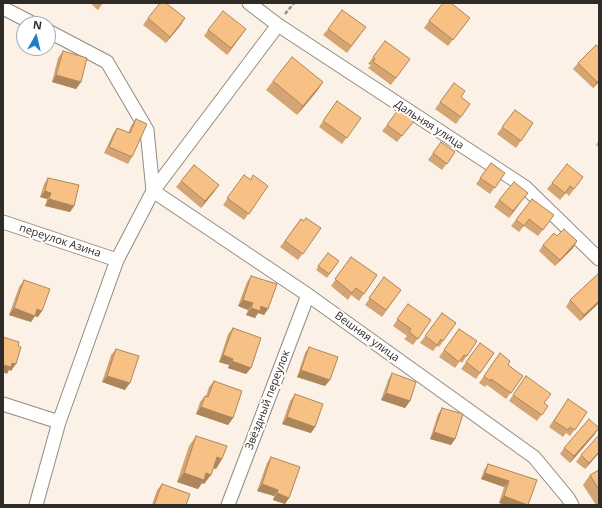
<!DOCTYPE html>
<html>
<head>
<meta charset="utf-8">
<style>
	body { margin:0 }
	#map { position:relative; width:602px; height:508px; overflow:hidden; background:#fbf1e7; font-family:"Open Sans",sans-serif }
	canvas { display:block }
	.frame { position:absolute; inset:0; border:4px solid #2f2b27; pointer-events:none }
	.north { position:absolute; left:16px; top:16px; width:40px; height:40px; box-sizing:border-box; background:#fff; border:1px solid #acaaa9; border-radius:50%; rotate:8deg; font-size:11px; font-weight:700; line-height:16px; text-align:center; color:#2f2b27 }
	.north::after { content:''; display:block; margin:auto; width:14px; height:18px; background:#1e7eca; clip-path:polygon(50% 0,100% 100%,50% 72%,0 100%) }
</style>
</head>
<body>
<div id="map">
<canvas width="602" height="508"></canvas>
<div class="frame"></div>
<div class="north">N</div>
</div>
<script>
const g = document.querySelector('canvas').getContext('2d');
g.lineJoin = 'round';
const shape = rows => new Path2D(rows.map(r => 'M' + r).join(''));
function strokePath(path, color, width, dash) { g.strokeStyle = color; g.lineWidth = width; g.lineCap = dash ? 'butt' : 'round'; g.setLineDash(dash || []); g.stroke(path); }
function fillPath(path, color) { g.fillStyle = color; g.fill(path, 'evenodd'); }
function drawText(font, color, halo, rows, align = 'center') {
  g.font = font + ' "Open Sans",sans-serif'; g.lineWidth = 4; g.setLineDash([]); g.textBaseline = 'middle'; g.strokeStyle = halo; g.fillStyle = color; for (const [text, x, y, turn = 0] of rows) {
    g.save(); g.translate(x, y); g.rotate((+turn || 0) * Math.PI / 180); g.textAlign = isNaN(turn) ? turn : align; if (halo) g.strokeText(text, 0, 0); g.fillText(text, 0, 0); g.restore();
  }
}
const street = shape([
	[249,3,278,25,525,187,599,259],
	[3,8,34,24],
	[48,31,107,62,147,130,153,191],
	[153,191,308,295,534,457,568,498,572,505],
	[3,222,117,260],
	[3,404,59,422],
	[36,505,59,422,117,260,153,191,278,25],
	[228,505,308,295]
]);
strokePath(street, '#928a80', 15);
strokePath(shape([
	[285,14,294,3]
]), '#99928b', 2.5, [4, 2]);
strokePath(street, '#fff', 13);
fillPath(shape([
	[90,3,103,3,98,10],
	[148,18,185,18,166,43,143,25],
	[429,21,465,24,448,46,424,28],
	[246,29,227,55,204,36,208,30],
	[328,29,361,34,347,53,323,35],
	[385,41,410,59,391,85,368,68,371,65,368,64],
	[599,48,599,82,593,88,573,69,578,63],
	[63,51,81,82,76,89,52,82,58,58],
	[273,81,323,82,317,91,297,115,266,90],
	[454,83,461,97,470,104,456,124,435,109],
	[337,101,361,118,342,144,319,127],
	[515,110,533,123,516,148,497,134],
	[136,119,132,157,128,164,104,153,113,134,117,128,128,133,131,126],
	[414,121,397,142,382,131,387,125],
	[599,140,599,148,596,145],
	[441,142,455,152,442,170,428,160],
	[491,163,505,173,490,194,476,184],
	[244,175,251,180,268,186,244,220,223,205],
	[583,177,569,196,566,193,560,200,547,189,552,183],
	[48,178,74,206,70,212,45,206,47,199,40,197,44,184],
	[181,181,219,185,214,192,201,208,176,187],
	[528,193,509,218,494,207,499,200],
	[532,199,549,222,538,236,524,226,519,232,511,226],
	[301,219,304,221,321,228,298,260,280,247],
	[557,236,577,241,573,248,555,266,539,251,543,245],
	[328,253,339,261,327,278,316,270],
	[351,257,377,275,359,301,351,295,348,300,331,286],
	[599,273,599,303,580,321,566,307,570,300],
	[251,276,268,309,264,315,258,313,255,318,246,315,248,310,238,306,247,282],
	[384,277,401,290,382,317,365,305],
	[24,280,38,317,35,316,31,322,9,315,19,287],
	[408,304,431,320,413,345,404,339,407,336,393,326],
	[442,313,456,323,439,347,437,346,433,351,420,343],
	[233,328,251,368,246,374,228,368,229,365,219,362,228,334],
	[459,329,477,341,462,363,460,361,455,368,439,357],
	[480,343,494,353,476,379,461,369],
	[309,347,325,386,297,377,305,353],
	[116,349,125,390,102,382,111,355],
	[500,353,508,365,523,376,506,399,487,385,485,387,479,383],
	[392,373,410,401,405,408,381,400,388,380],
	[526,376,544,403,548,406,537,421,509,401],
	[214,381,233,418,228,425,196,414,200,402,205,396,206,396,209,387],
	[295,394,315,427,311,433,282,424,290,401],
	[568,399,587,412,570,436,566,433,563,437,549,427],
	[442,408,455,439,451,445,430,439,438,414],
	[595,434,570,463,560,454,564,448],
	[196,436,222,459,216,469,213,468,204,484,202,483,198,489,177,482,189,446],
	[599,453,585,469,576,462,581,455],
	[271,457,289,498,285,504,273,500,274,496,257,491,267,463],
	[488,464,537,480,499,503,504,487,481,479,484,470],
	[599,470,599,505,596,505,583,485,590,475],
	[162,484,186,505,152,505,157,490]
]), '#d4a572');
fillPath(shape([
	[185,18,181,25,166,43,170,37],
	[246,29,241,36,227,55,231,48],
	[56,75,81,82,76,89,52,82],
	[599,80,599,82,593,88,597,82],
	[323,82,317,91,297,115,303,106],
	[219,185,214,192,201,208,205,201],
	[45,191,51,193,47,199,40,197],
	[528,193,523,199,509,218,513,211],
	[49,199,74,206,70,212,45,206],
	[577,241,573,248,555,266,560,260],
	[243,300,253,303,248,310,238,306],
	[599,301,599,303,580,321,584,315],
	[261,306,268,309,264,315,258,313,255,318,246,315,251,308],
	[14,308,37,309,42,311,38,317,35,316,31,322,9,315],
	[223,355,233,359,229,365,219,362],
	[232,361,251,368,246,374,228,368],
	[12,363,16,364,11,371,9,370,7,374,3,372,3,365],
	[301,370,330,380,325,386,297,377],
	[107,376,130,383,125,390,102,382],
	[386,393,410,401,405,408,381,400],
	[201,407,233,418,228,425,196,414],
	[287,417,315,427,311,433,282,424],
	[599,428,595,434,570,463,574,456],
	[434,432,455,439,451,445,430,439],
	[599,452,599,453,585,469,589,463],
	[217,457,222,459,216,469,210,467],
	[184,473,206,473,211,475,204,484,202,483,198,489,177,482],
	[485,473,509,481,504,487,481,479],
	[262,484,278,490,274,496,257,491],
	[277,493,289,498,285,504,273,500],
	[504,496,528,505,505,505,499,503]
]), '#ad865c');
const building = shape([
	[160,3,166,3,185,18,170,37,148,18,160,3],
	[443,3,451,3,470,18,453,40,429,21,443,3],
	[342,10,366,27,351,46,328,29,342,10],
	[223,11,246,29,231,48,208,30,223,11],
	[385,41,410,59,396,78,373,62,375,59,373,57,385,41],
	[596,45,599,48,599,80,597,82,578,63,596,45],
	[63,51,87,58,81,82,56,75,63,51],
	[292,57,323,82,303,106,273,81,292,57],
	[454,83,465,91,461,97,470,104,461,117,440,102,454,83],
	[337,101,361,118,347,138,323,121,337,101],
	[398,110,414,121,402,136,387,125,398,110],
	[515,110,533,123,521,141,502,127,515,110],
	[136,119,147,124,132,157,109,147,117,128,130,133,136,119],
	[441,142,455,152,447,164,433,153,441,142],
	[491,163,505,173,495,188,480,178,491,163],
	[567,164,583,177,574,189,570,186,565,193,552,183,567,164],
	[194,165,219,185,205,201,181,181,194,165],
	[244,175,251,180,253,175,268,186,249,214,227,198,244,175],
	[48,178,79,185,74,206,49,199,51,193,45,191,48,178],
	[514,182,528,193,513,211,499,200,514,182],
	[532,199,554,215,543,230,529,219,524,226,516,220,532,199],
	[306,218,321,228,303,254,285,241,301,219,304,221,306,218],
	[564,229,577,241,560,260,543,245,554,233,557,236,564,229],
	[328,253,339,261,329,274,318,266,328,253],
	[351,257,377,275,364,294,356,288,352,293,335,279,351,257],
	[599,273,599,301,584,315,570,300,599,273],
	[251,276,277,284,268,309,261,306,260,311,251,308,253,303,243,300,251,276],
	[384,277,401,290,386,310,369,298,384,277],
	[24,280,50,289,42,311,37,309,35,316,14,308,24,280],
	[408,304,431,320,418,339,409,332,411,329,397,319,408,304],
	[442,313,456,323,443,341,441,339,437,345,425,336,442,313],
	[233,328,261,338,251,368,232,361,233,359,223,355,233,328],
	[459,329,477,341,467,356,464,355,459,362,444,350,459,329],
	[3,337,19,342,18,346,21,347,16,364,12,363,11,367,3,365,3,337],
	[480,343,494,353,480,373,466,362,480,343],
	[309,347,338,357,330,380,301,370,309,347],
	[116,349,139,356,130,383,107,376,116,349],
	[500,353,510,361,508,365,523,376,511,393,491,379,490,381,484,376,500,353],
	[392,373,416,382,410,401,386,393,392,373],
	[526,376,551,394,544,403,548,406,542,415,513,395,526,376],
	[214,381,242,391,233,418,201,407,205,396,208,397,214,381],
	[295,394,323,404,315,427,287,417,295,394],
	[568,399,587,412,575,430,570,427,568,430,554,421,568,399],
	[442,408,463,414,455,439,434,432,442,408],
	[589,419,599,428,574,456,564,448,589,419],
	[599,435,599,452,589,463,581,455,599,435],
	[196,436,227,446,222,459,217,457,211,475,206,473,204,480,184,473,196,436],
	[271,457,300,467,289,498,277,493,278,490,262,484,271,457],
	[488,464,537,480,528,505,504,496,509,481,485,473,488,464],
	[599,470,599,490,590,475,599,470],
	[162,484,190,494,186,505,154,505,162,484]
]);
fillPath(building, '#f7c084');
strokePath(building, '#ad865c', 1);
drawText('11px', '#2f2b27', '#fff', [
	["Дальняя улица",429,125,33],
	["переулок Азина",60,241,18],
	["Вешняя улица",367,337,36],
	["Звёздный переулок",268,400,-69]
]);
</script>
</body>
</html>
